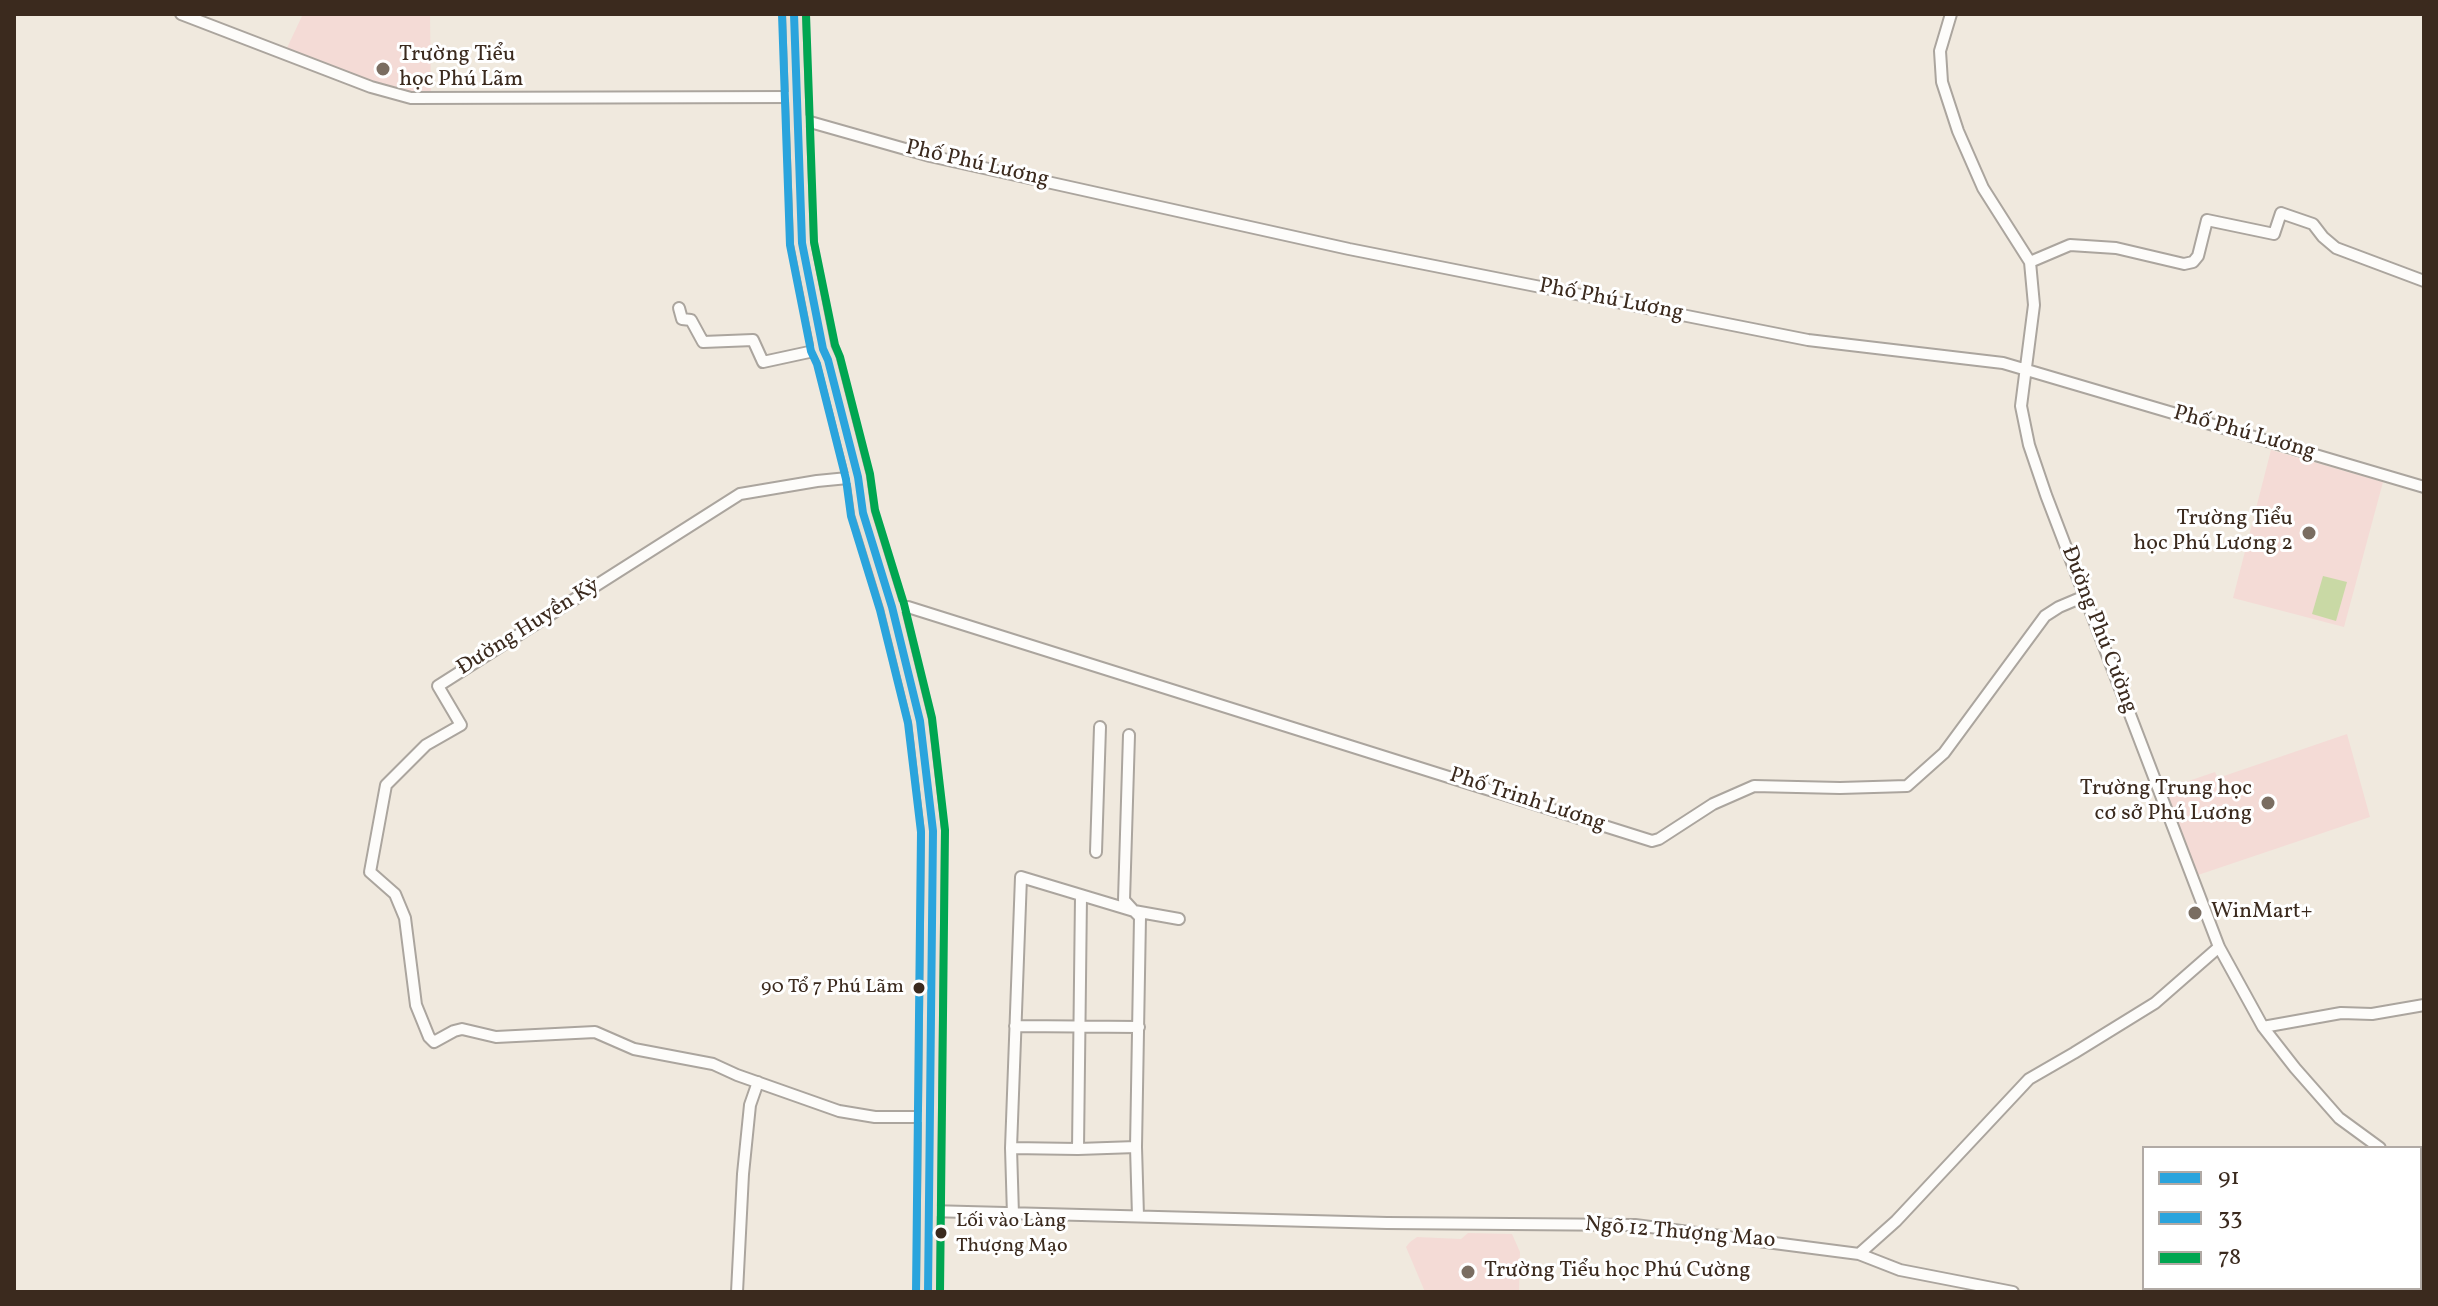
<!DOCTYPE html>
<html>
<head>
<meta charset="utf-8">
<style>
	body { margin:0 }
	#map { position:relative; width:2438px; height:1306px; overflow:hidden; background:#f0e9de; font-family:Vollkorn,serif }
	canvas { display:block }
	.frame { position:absolute; inset:0; border:16px solid #3b2a1e; pointer-events:none }
	.legend { position:absolute; left:2142px; top:1146px; width:280px; height:144px; box-sizing:border-box; background:#fff; border:2px solid #b1aaa5; margin:0; padding:10px 14px; list-style:none; font-size:24px; color:#3b2a1e }
	.legend li { display:flex; align-items:center; gap:16px; height:40px }
	.legend b { width:40px; border:2px solid #b1aaa5 }
</style>
</head>
<body>
<div id="map">
<canvas width="2438" height="1306"></canvas>
<div class="frame"></div>
<ul class="legend">
<li><b style="height:10px;background:#2aa4dd"></b>91</li>
<li><b style="height:10px;background:#2aa4dd"></b>33</li>
<li><b style="height:10px;background:#00a651"></b>78</li>
</ul>
</div>
<script>
const g = document.querySelector('canvas').getContext('2d');
g.lineJoin = 'round';
function fillPath(path, color) { g.fillStyle = color; g.fill(path, 'evenodd'); }
const shape = rows => new Path2D(rows.map(r => 'M' + r).join(''));
function strokePath(path, color, width, dash) { g.strokeStyle = color; g.lineWidth = width; g.lineCap = dash ? 'butt' : 'round'; g.setLineDash(dash || []); g.stroke(path); }
function drawText(font, color, halo, rows, align = 'center') {
  g.font = font + ' Vollkorn,serif'; g.lineWidth = 6; g.setLineDash([]); g.textBaseline = 'middle'; g.strokeStyle = halo; g.fillStyle = color; for (const [text, x, y, turn = 0] of rows) {
    g.save(); g.translate(x, y); g.rotate((+turn || 0) * Math.PI / 180); g.textAlign = isNaN(turn) ? turn : align; if (halo) g.strokeText(text, 0, 0); g.fillText(text, 0, 0); g.restore();
  }
}
fillPath(shape([
	[303,14,430,14,431,92,403,92,385,88,286,50],
	[2271,450,2383,482,2344,627,2233,598],
	[2347,734,2370,817,2198,875,2165,789,2215,772,2218,778],
	[1468,1233,1512,1234,1520,1252,1519,1292,1425,1292,1406,1247,1410,1242,1417,1237,1461,1239]
]), '#f4dbd6');
fillPath(shape([
	[2323,576,2347,582,2336,621,2312,614]
]), '#c9d9a5');
const minor = shape([
	[181,14,371,87,411,98,795,97],
	[1951,14,1940,51,1942,82,1958,131,1983,188,2030,262,2034,305,2021,406,2029,445,2046,495,2219,947,2263,1027,2295,1068,2339,1118,2380,1148],
	[796,118,930,156,1349,249,1808,340,2003,363,2424,487],
	[2030,262,2070,245,2116,248,2184,264,2193,262,2198,256,2207,220,2274,234,2281,213,2313,224,2323,237,2336,248,2424,281],
	[679,308,682,319,691,320,703,342,753,340,763,362,823,349],
	[858,477,817,481,740,494,438,686,461,725,426,745,386,785,370,872,395,894,405,918,416,1005,429,1037,434,1042,454,1031,462,1029,496,1037,595,1032,634,1049,713,1064,737,1075,839,1111,875,1117,930,1117],
	[892,607,908,607,1652,841,1659,839,1713,804,1754,786,1840,788,1907,786,1944,753,2045,616,2059,607,2085,596],
	[1129,735,1124,900,1134,911,1179,919],
	[1096,852,1100,727],
	[1015,1026,1139,1027],
	[2263,1027,2341,1013,2372,1014,2424,1005],
	[1136,1147,1078,1149,1011,1148,1021,877,1134,911,1140,917,1136,1147,1138,1216],
	[1011,1148,1013,1215],
	[1078,1149,1081,896],
	[929,1211,1387,1223,1635,1225,1859,1254,1896,1221,2029,1079,2074,1053,2155,1003,2219,947],
	[2420,1253,2424,1255],
	[1859,1254,1900,1270,2013,1292],
	[737,1292,743,1174,750,1105,758,1082],
	[2392,1292,2393,1288]
]);
const highway = shape([
	[794,14,802,243,823,349,828,360,858,477,863,513,892,607,920,721,933,831,928,1292]
]);
strokePath(minor, '#aba59e', 14);
strokePath(highway, '#aba59e', 20);
strokePath(minor, '#fdfcfa', 10);
strokePath(highway, '#e8e2d6', 16);
strokePath(shape([
	[794,14,802,243,823,349,828,360,858,477,863,513,892,607,920,721,933,831,928,1292]
]), '#2aa4dd', 8);
strokePath(shape([
	[782,14,790,245,811,351,817,364,846,479,851,516,880,610,908,723,921,832,916,1292]
]), '#2aa4dd', 8);
strokePath(shape([
	[806,14,814,242,835,345,840,357,870,474,875,510,904,604,932,718,945,830,940,1292]
]), '#00a651', 8);
for (const [x, y, r, color] of [
	[383,69,8,"#7a6d61"],
	[2309,533,8,"#7a6d61"],
	[2268,803,8,"#7a6d61"],
	[2195,913,8,"#7a6d61"],
	[919,988,7,"#3b2a1e"],
	[941,1233,7,"#3b2a1e"],
	[1468,1272,8,"#7a6d61"]
]) { const dot = new Path2D(); dot.arc(x, y, r, 0, 2 * Math.PI); g.fillStyle = color; g.fill(dot); strokePath(dot, '#fff', 3); }
drawText('20px', '#3b2a1e', '#fff', [
	["90 Tổ 7 Phú Lãm",904,988],
	["Lối vào Làng",956,1222,"left"],
	["Thượng Mạo",956,1247,"left"]
], 'right');
drawText('22px', '#3b2a1e', '#fff', [
	["Trường Tiểu",399,56],
	["học Phú Lãm",399,81],
	["Trường Tiểu",2293,520,"right"],
	["học Phú Lương 2",2293,545,"right"],
	["Trường Trung học",2252,790,"right"],
	["cơ sở Phú Lương",2252,815,"right"],
	["WinMart+",2211,913],
	["Trường Tiểu học Phú Cường",1484,1272]
], 'left');
drawText('22px', '#3b2a1e', '#fff', [
	["Phố Phú Lương",977,165,13],
	["Phố Phú Lương",1611,301,11],
	["Phố Phú Lương",2244,434,16],
	["Đường Huyền Kỳ",529,628,-32],
	["Đường Phú Cường",2098,630,69],
	["Phố Trinh Lương",1527,801,18],
	["Ngõ 12 Thượng Mao",1680,1234,5]
]);
</script>
</body>
</html>
